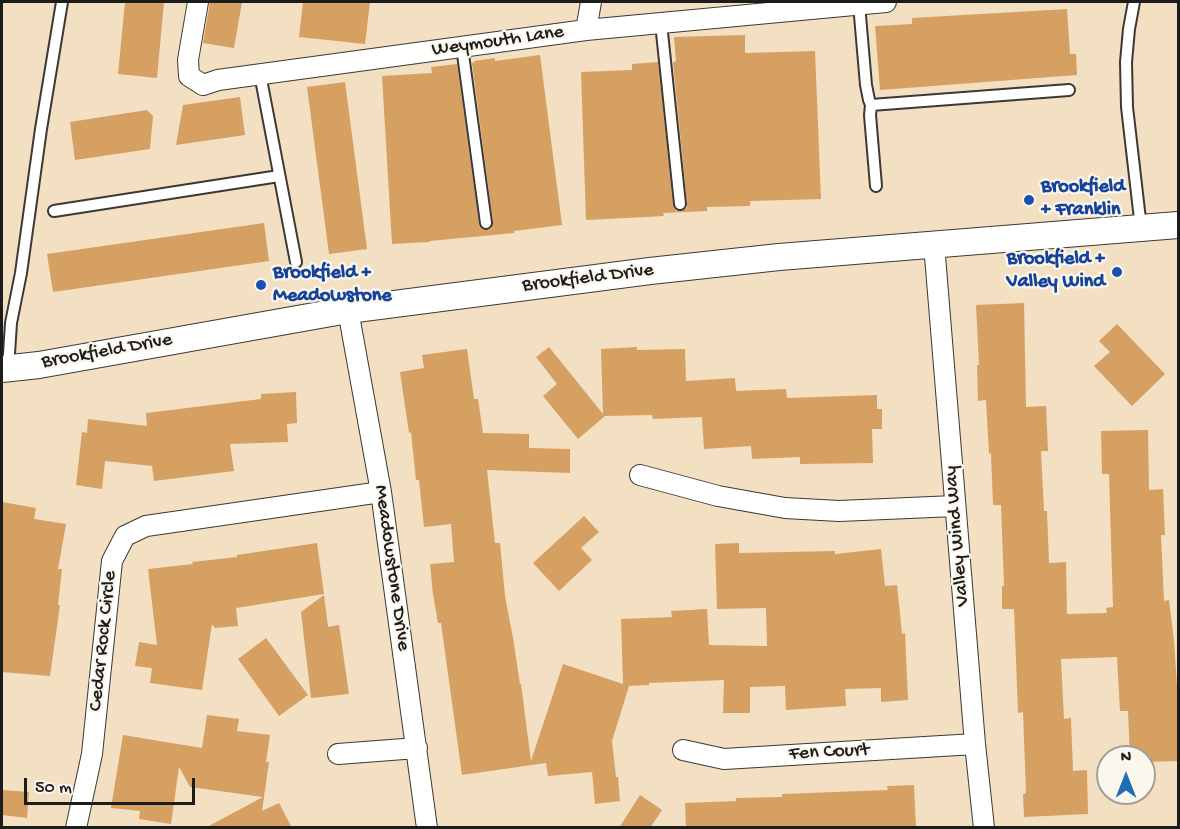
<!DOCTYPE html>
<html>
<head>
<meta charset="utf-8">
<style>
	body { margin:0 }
	#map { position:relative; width:1180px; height:829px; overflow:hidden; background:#f3dfc2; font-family:"Gochi Hand",sans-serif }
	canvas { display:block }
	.frame { position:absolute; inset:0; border:3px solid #1c1c1c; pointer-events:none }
	.north { position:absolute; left:1096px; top:745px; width:60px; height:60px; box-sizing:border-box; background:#fbf7ec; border:2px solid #a29f99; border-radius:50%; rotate:0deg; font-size:16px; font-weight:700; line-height:24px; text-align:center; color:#1c1c1c }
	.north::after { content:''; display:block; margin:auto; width:21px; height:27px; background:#1f6fb2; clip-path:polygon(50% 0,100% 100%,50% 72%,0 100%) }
	.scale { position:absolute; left:24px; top:778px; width:171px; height:27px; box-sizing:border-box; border:3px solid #1c1c1c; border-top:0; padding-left:8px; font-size:18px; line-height:21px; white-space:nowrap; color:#1c1c1c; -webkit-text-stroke:4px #fbf7ec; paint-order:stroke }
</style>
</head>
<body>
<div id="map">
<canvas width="1180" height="829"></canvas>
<div class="frame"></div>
<div class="north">N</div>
<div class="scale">50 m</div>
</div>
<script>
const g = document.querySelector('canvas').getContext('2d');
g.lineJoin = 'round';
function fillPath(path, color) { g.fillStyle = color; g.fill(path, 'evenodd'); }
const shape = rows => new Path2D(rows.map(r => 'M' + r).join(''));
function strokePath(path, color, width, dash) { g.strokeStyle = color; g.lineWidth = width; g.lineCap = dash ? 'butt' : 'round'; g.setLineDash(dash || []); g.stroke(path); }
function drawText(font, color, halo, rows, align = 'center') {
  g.font = font + ' "Gochi Hand",sans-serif'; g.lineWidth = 4.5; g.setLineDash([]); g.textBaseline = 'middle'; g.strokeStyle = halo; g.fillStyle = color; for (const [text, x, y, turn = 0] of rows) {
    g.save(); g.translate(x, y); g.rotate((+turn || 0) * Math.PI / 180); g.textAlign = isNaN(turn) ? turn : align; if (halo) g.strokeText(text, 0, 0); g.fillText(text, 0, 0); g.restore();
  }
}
fillPath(shape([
	[125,2,164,2,157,78,118,74],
	[210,2,242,2,234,48,203,43],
	[303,2,370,2,365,44,299,37],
	[1067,9,1070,54,1076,54,1077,75,880,90,875,26,912,24,912,18],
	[745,35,745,53,815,51,821,199,750,201,750,206,707,207,707,211,663,213,664,216,586,220,581,72,632,70,632,64,658,62,673,205,676,211,681,211,687,208,687,203,673,62,676,61,674,37],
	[540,55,562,225,514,231,514,233,430,241,430,242,392,244,382,76,432,73,431,67,457,64,479,224,480,228,486,230,491,229,493,222,472,63,475,62,474,61,495,58,495,61],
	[345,82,367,249,329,254,307,87],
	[240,97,245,135,176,145,183,105],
	[147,110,153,116,150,149,75,160,70,122],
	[264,223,269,261,53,292,47,254],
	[1024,303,1026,407,1046,406,1048,451,1041,451,1044,511,1047,511,1049,563,1066,562,1067,614,1107,613,1106,608,1113,607,1109,474,1102,474,1101,431,1148,430,1149,490,1163,489,1165,535,1161,535,1164,601,1169,600,1174,641,1179,716,1179,761,1144,762,1144,757,1130,757,1128,711,1120,711,1117,657,1061,659,1064,719,1071,718,1073,771,1087,770,1088,814,1024,817,1023,794,1026,793,1023,712,1018,713,1014,609,1002,609,1002,586,1004,586,1001,505,993,505,991,453,989,454,986,400,978,401,977,365,979,365,976,305],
	[1117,324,1165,374,1132,406,1094,366,1110,352,1099,341],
	[549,347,603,414,601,349,637,347,637,350,685,349,686,381,735,378,736,391,786,389,787,398,877,395,877,409,882,409,882,429,872,429,873,463,800,464,800,457,752,459,751,446,704,449,702,417,653,419,652,415,605,416,578,439,543,396,557,384,536,357],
	[467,349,474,399,478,399,483,433,529,434,529,448,570,449,570,473,487,470,495,543,500,543,505,596,513,638,520,684,521,684,531,761,563,664,623,684,621,619,672,617,671,611,707,609,709,645,767,646,766,608,717,609,715,544,739,543,739,553,835,551,835,554,881,549,885,586,897,585,902,634,905,633,908,700,881,702,881,688,845,689,846,706,786,710,785,686,750,687,750,713,723,713,724,680,649,683,649,685,628,686,629,686,612,741,616,777,618,777,620,801,595,804,592,772,548,776,546,763,462,775,441,623,438,623,433,594,430,564,454,562,451,524,424,527,419,480,416,480,411,432,409,433,400,372,424,368,422,355],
	[296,392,297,423,287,424,288,442,230,444,234,471,154,481,152,466,105,461,102,489,76,485,82,432,87,433,88,419,147,426,146,413,261,399,261,394],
	[2,502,36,508,34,519,66,524,58,569,62,569,58,605,60,605,50,676,2,672],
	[584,516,599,532,581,548,592,560,559,591,533,563],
	[317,543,324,594,236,608,238,626,215,628,212,624,202,690,150,683,152,668,135,666,139,642,157,645,148,569,193,564,192,562,237,557,237,555],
	[324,595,328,627,339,625,349,694,311,698,301,612],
	[266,638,308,695,279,716,238,659],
	[207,715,239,719,237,731,270,735,266,762,269,762,262,811,279,803,292,828,205,828,263,797,190,787,179,767,171,824,139,819,140,811,111,808,123,735,202,748],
	[914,785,916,828,686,828,685,803,736,801,736,798,782,797,782,794,888,790,887,786],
	[2,790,29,792,27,818,2,815],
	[640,795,662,810,650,828,619,828]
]), '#d5a062');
const service = shape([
	[1134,2,1129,29,1126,62,1127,107,1141,228],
	[859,4,866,85,869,100,871,105,1069,90],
	[661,23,680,204],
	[462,47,486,223],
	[260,74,296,262],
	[871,105,870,115,876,186],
	[54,211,279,176],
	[8,369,11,323,21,273,41,129,62,2]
]);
const minor = shape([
	[198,2,188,60,189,76,203,85,218,80,586,30,886,2],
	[586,30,591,2],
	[934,244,975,744,984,828],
	[348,310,381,492,427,828],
	[640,475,718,496,785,508,839,511,955,506],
	[683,750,724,759,975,744],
	[338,754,417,748],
	[76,828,92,754,112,561,125,536,146,526,381,492]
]);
const tertiary = shape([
	[2,369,39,365,348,310,650,271,779,257,1178,225]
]);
strokePath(service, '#3c3935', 14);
strokePath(minor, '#3c3935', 22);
strokePath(tertiary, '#3c3935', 28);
strokePath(service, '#fff', 10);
strokePath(minor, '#fff', 20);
strokePath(tertiary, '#fff', 26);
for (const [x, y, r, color] of [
	[1029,200,6,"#1a4fb4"],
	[1117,272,6,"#1a4fb4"],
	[261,285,6,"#1a4fb4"]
]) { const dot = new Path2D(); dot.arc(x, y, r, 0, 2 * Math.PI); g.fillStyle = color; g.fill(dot); strokePath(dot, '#fbf7ec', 2); }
drawText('20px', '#1c1c1c', '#fbf7ec', [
	["Weymouth Lane",498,42,-8],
	["Brookfield Drive",588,279,-7],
	["Brookfield Drive",107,352,-10],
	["Valley Wind Way",958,536,-95],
	["Meadowstone Drive",391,568,82],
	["Cedar Rock Circle",104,641,-84],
	["Fen Court",829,753,-3]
]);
drawText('bold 20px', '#164399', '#fbf7ec', [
	["Brookfield",1041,188],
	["+ Franklin",1041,211],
	["Brookfield +",1105,260,"right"],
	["Valley Wind",1105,283,"right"],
	["Brookfield +",273,274],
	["Meadowstone",273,297]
], 'left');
</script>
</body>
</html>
